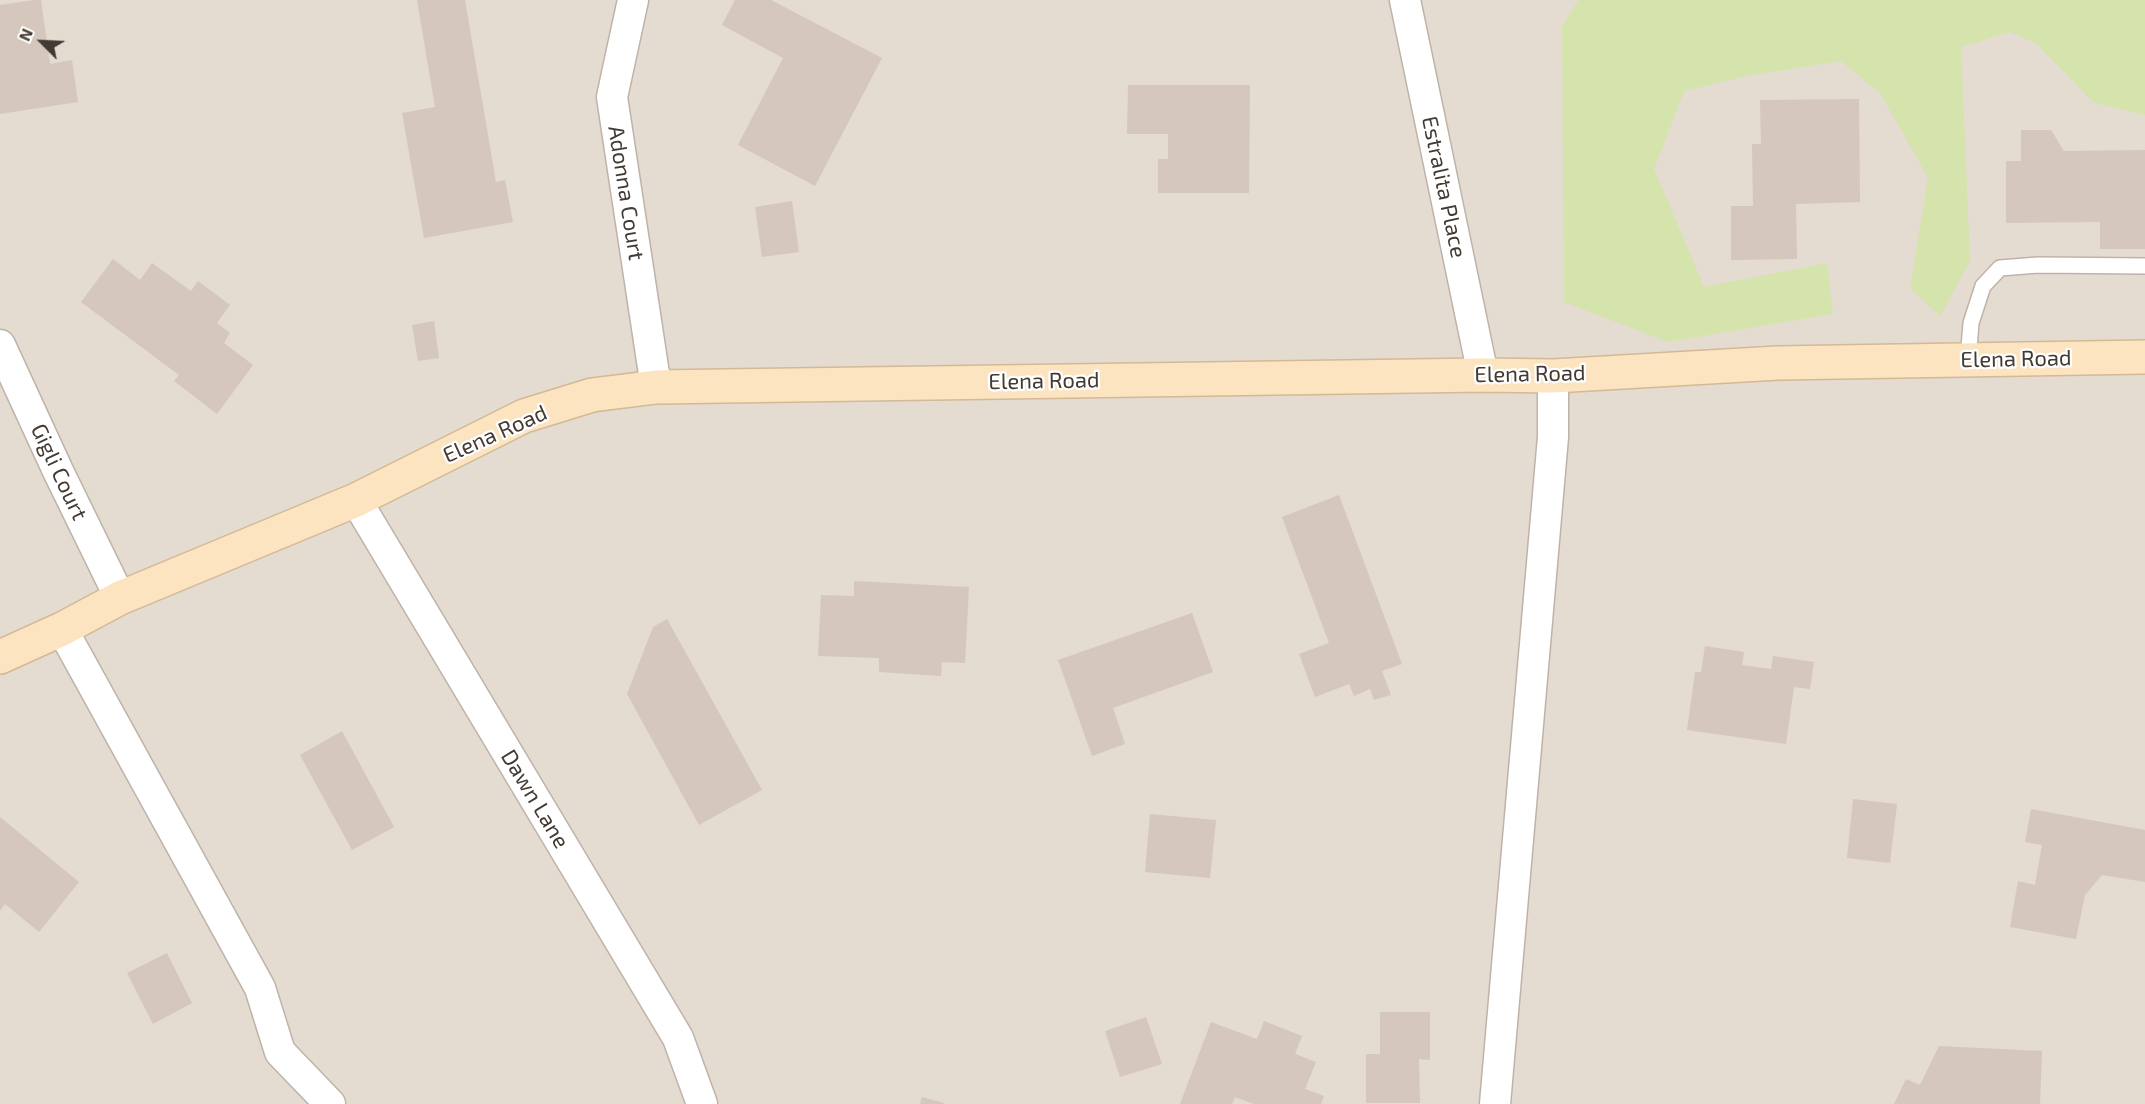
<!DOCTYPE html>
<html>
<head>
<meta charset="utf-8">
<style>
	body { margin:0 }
	#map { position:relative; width:2145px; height:1104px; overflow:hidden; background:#f1eae2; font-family:"Exo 2",sans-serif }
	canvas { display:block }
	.north { position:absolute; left:12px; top:12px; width:60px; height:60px; -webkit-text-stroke:4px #fff; paint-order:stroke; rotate:294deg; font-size:16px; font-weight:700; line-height:24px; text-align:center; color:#423a33 }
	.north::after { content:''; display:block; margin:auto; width:21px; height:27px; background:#423a33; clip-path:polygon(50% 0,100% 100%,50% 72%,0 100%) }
</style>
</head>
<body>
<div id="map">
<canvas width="2145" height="1104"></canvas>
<div class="north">N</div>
</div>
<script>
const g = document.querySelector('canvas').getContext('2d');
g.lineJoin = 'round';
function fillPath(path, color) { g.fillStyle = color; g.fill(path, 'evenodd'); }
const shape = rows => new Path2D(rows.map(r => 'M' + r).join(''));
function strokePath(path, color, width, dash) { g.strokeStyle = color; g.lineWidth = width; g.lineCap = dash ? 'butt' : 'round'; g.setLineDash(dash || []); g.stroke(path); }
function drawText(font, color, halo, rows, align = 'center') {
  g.font = font + ' "Exo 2",sans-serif'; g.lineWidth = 4.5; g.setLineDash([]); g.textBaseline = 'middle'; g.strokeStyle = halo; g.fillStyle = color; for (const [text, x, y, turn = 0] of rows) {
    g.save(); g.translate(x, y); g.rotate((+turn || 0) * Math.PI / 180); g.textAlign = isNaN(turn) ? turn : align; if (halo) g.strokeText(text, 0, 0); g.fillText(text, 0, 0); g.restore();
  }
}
fillPath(shape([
	[0,0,2145,0,2145,1104,0,1104]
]), '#e4dbd1');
fillPath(shape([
	[1579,0,2145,0,2145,115,2094,103,2036,43,2010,32,1961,47,1970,261,1940,316,1910,288,1928,177,1880,93,1841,61,1746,76,1684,91,1654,169,1704,287,1827,263,1833,314,1668,342,1564,302,1562,26]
]), '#d4e4ac');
fillPath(shape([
	[34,0,41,0,50,64,72,60,78,102,0,114,0,5],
	[417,0,465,0,496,182,505,180,513,222,424,238,402,113,435,107],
	[735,0,771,0,882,58,815,186,738,145,783,58,722,25],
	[1128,85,1250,85,1249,193,1158,193,1158,159,1168,159,1168,134,1127,134],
	[1859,99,1860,202,1796,204,1797,259,1731,260,1731,206,1753,206,1752,144,1761,144,1760,100],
	[2021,130,2051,130,2064,151,2145,150,2145,249,2100,249,2100,222,2006,223,2006,161,2021,161],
	[792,201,799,252,762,257,755,207],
	[113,259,140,280,152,263,191,291,198,281,230,305,217,323,230,333,224,343,253,365,217,414,174,381,179,375,81,302],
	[434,321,439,358,418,361,412,325],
	[1339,495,1402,664,1382,671,1391,695,1374,700,1370,689,1354,696,1349,684,1315,697,1299,654,1329,643,1282,517],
	[854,581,969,587,965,663,942,662,941,676,879,672,879,658,818,656,821,595,854,596],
	[1192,613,1213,672,1113,708,1125,744,1092,756,1058,660],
	[667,619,762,790,699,825,627,694,653,627],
	[1705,646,1744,652,1742,665,1771,669,1773,656,1814,662,1810,689,1794,687,1786,744,1687,730,1695,672,1701,672],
	[342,731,394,827,352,850,300,755],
	[1853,799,1897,804,1890,863,1847,858],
	[2031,809,2145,830,2145,882,2102,875,2085,895,2076,939,2010,927,2018,881,2035,885,2042,845,2025,842],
	[1150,814,1216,820,1210,878,1145,872],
	[0,817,79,882,39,932,5,904,0,911],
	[167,953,192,1003,153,1024,127,973],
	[1380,1012,1430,1012,1430,1060,1419,1059,1420,1103,1366,1103,1366,1054,1380,1054],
	[1146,1017,1162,1064,1120,1077,1105,1031],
	[1264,1021,1302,1036,1295,1054,1316,1062,1305,1089,1324,1096,1321,1104,1254,1104,1235,1097,1232,1104,1180,1104,1211,1022,1257,1039],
	[1939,1046,2042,1051,2040,1104,1894,1104,1906,1079,1920,1085],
	[922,1097,944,1103,943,1104,920,1104]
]), '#d5c7bb');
const lane = shape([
	[1968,360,1971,323,1983,286,2000,268,2038,265,2145,266]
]);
const street = shape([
	[633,0,612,97,656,387],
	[1405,0,1483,375],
	[0,345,58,471,120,598],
	[356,500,678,1038,702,1104],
	[62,629,260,988,280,1052,330,1104],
	[1495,1104,1553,437,1553,376]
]);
const secondary = shape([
	[0,657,62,629,120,598,356,500,524,416,592,395,656,387,1483,375,1553,376,1778,363,2145,357]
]);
strokePath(lane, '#bfb3a9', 18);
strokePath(street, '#bfb3a9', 33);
strokePath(secondary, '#d3b995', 36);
strokePath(lane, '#fff', 15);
strokePath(street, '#fff', 30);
strokePath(secondary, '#fde4c1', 33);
drawText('22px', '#423a33', '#fff', [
	["Estralita Place",1444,187,78],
	["Adonna Court",626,193,81],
	["Elena Road",2016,359,-1],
	["Elena Road",1530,374,-1],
	["Elena Road",1044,381,-1],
	["Elena Road",495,434,-24],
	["Gigli Court",59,472,65],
	["Dawn Lane",535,799,59]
]);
</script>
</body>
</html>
